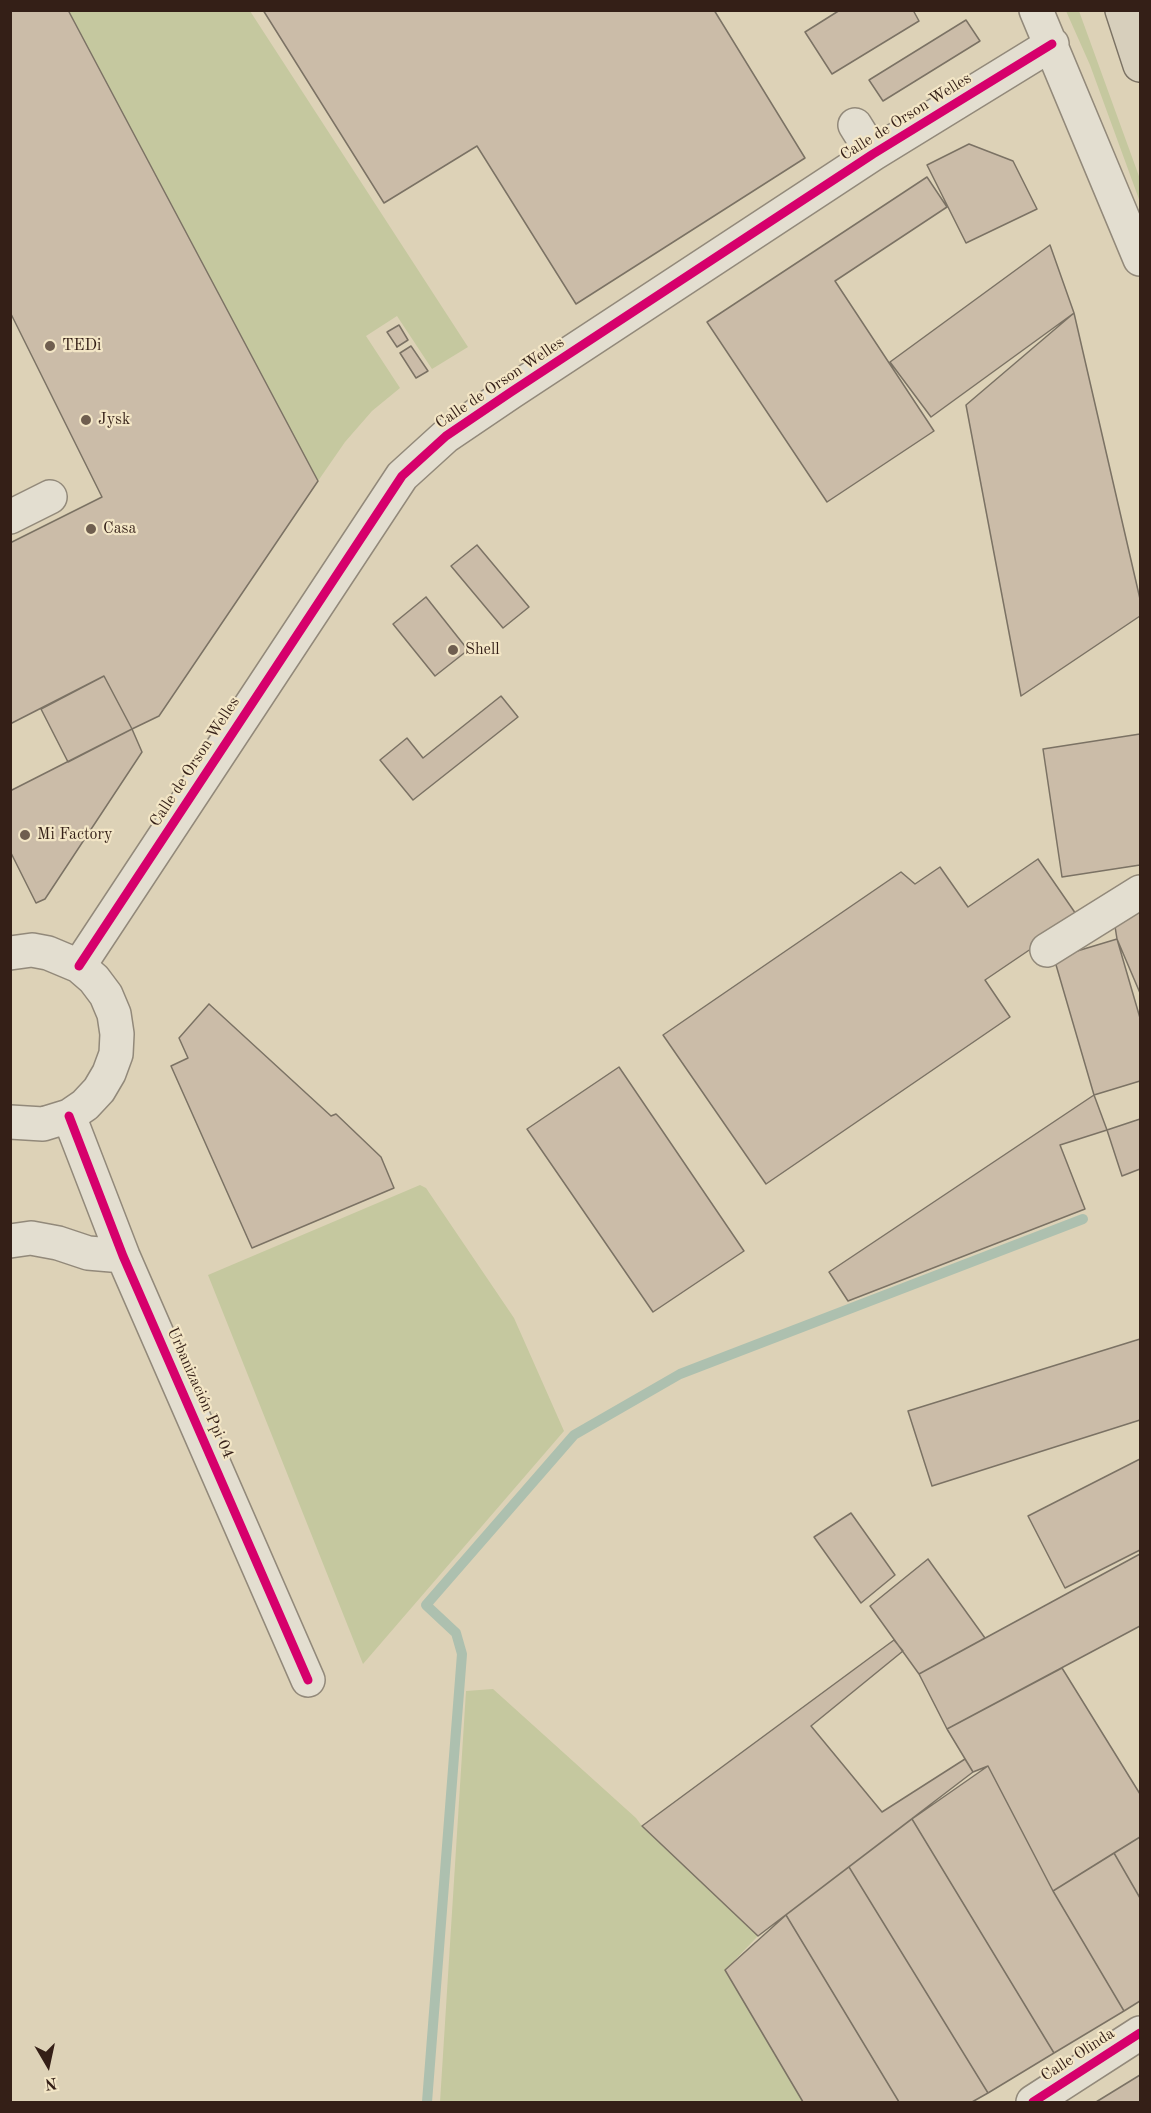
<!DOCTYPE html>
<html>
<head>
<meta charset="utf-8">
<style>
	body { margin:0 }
	#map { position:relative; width:1151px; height:2113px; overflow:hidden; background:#ddd2b7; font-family:"Old Standard TT",serif }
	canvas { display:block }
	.frame { position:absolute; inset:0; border:12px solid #341f17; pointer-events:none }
	.north { position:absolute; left:18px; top:2035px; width:60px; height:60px; -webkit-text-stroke:4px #f3e6c6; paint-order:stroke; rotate:171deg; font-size:16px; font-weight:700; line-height:24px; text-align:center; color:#341f17 }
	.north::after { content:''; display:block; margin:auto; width:21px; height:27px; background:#341f17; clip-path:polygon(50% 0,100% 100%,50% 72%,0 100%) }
</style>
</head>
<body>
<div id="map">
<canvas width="1151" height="2113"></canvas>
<div class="frame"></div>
<div class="north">N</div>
</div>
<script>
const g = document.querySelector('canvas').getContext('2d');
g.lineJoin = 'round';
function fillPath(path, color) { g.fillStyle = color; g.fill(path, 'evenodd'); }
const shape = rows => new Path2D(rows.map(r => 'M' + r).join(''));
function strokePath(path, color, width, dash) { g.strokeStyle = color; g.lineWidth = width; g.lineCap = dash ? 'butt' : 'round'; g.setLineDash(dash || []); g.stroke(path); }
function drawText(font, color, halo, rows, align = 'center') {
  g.font = font + ' "Old Standard TT",serif'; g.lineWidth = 4.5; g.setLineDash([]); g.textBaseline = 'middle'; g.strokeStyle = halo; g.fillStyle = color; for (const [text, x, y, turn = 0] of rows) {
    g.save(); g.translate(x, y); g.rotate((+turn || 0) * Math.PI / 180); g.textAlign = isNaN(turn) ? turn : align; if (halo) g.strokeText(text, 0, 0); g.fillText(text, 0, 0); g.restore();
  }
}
fillPath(shape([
	[68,11,250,11,468,347,432,369,397,316,366,336,400,388,372,411,345,442,318,481],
	[1066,11,1079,11,1140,179,1140,202,1090,65],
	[420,1185,426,1188,514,1318,564,1431,363,1664,208,1275],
	[493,1689,636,1818,642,1826,758,1936,725,1970,803,2102,440,2102,466,1691]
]), '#c5c89f');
strokePath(shape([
	[427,2102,462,1654,456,1633,426,1605,574,1435,680,1374,1083,1219]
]), '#adc0af', 10);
const building = shape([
	[10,10,68,10,318,481,159,716,132,729,104,676,10,724,10,543,102,497,10,312,10,10],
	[263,10,714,10,805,158,576,304,477,146,384,203,263,10],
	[840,10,913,10,919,21,832,74,805,32,840,10],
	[966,20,980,41,883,101,869,80,966,20],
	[969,144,1013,161,1037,209,966,243,927,165,969,144],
	[927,177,947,207,835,281,934,431,827,502,707,322,927,177],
	[1050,245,1074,313,931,417,890,362,1050,245],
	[1074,313,1140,599,1140,616,1021,696,966,405,1074,313],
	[399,325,408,340,397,347,387,332,399,325],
	[411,346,428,371,416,378,400,353,411,346],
	[477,545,529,607,503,628,451,566,477,545],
	[426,597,468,650,435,676,393,624,426,597],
	[104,676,132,729,68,762,41,709,104,676],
	[501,696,518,717,413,800,380,760,407,738,423,758,501,696],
	[132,729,142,752,45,899,36,903,10,851,10,791,132,729],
	[1140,734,1140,865,1062,877,1043,749,1140,734],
	[1038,859,1078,917,985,980,1010,1017,766,1184,663,1035,901,872,915,884,940,867,968,907,1038,859],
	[1140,910,1140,993,1117,939,1114,920,1140,910],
	[1117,939,1140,1018,1140,1081,1094,1095,1054,958,1117,939],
	[209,1004,331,1116,336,1114,381,1157,394,1188,252,1248,171,1066,188,1058,179,1038,209,1004],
	[619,1067,744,1251,653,1312,527,1129,619,1067],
	[1094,1095,1107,1130,1060,1145,1085,1209,848,1301,829,1272,1094,1095],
	[1140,1119,1140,1169,1122,1176,1107,1130,1140,1119],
	[1140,1339,1140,1420,932,1486,908,1411,1140,1339],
	[1140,1459,1140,1550,1065,1588,1028,1516,1140,1459],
	[851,1513,895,1575,861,1603,814,1537,851,1513],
	[1140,1554,1140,1626,947,1729,919,1674,1140,1554],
	[928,1559,985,1638,919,1674,870,1606,928,1559],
	[894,1640,903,1651,811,1726,882,1812,965,1759,973,1772,758,1936,642,1826,894,1640],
	[1062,1668,1140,1794,1140,1837,1053,1891,988,1766,973,1772,947,1729,1062,1668],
	[988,1766,1053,1891,1124,2011,1054,2053,912,1819,988,1766],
	[912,1819,1054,2053,988,2093,849,1867,912,1819],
	[1140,1837,1140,1898,1114,1853,1140,1837],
	[1114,1853,1140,1898,1140,2001,1124,2011,1053,1891,1114,1853],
	[849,1867,988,2093,972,2102,899,2102,786,1915,849,1867],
	[786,1915,899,2102,803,2102,725,1970,786,1915],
	[1140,2075,1140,2102,1096,2102,1140,2075]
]);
fillPath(building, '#cbbca8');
strokePath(building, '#7b7264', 1.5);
const minor = shape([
	[1036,10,1140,259],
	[855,125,873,154],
	[10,517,50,497],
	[1047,950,1140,892],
	[10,953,32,950,48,953,79,966,94,979,106,995,114,1014,117,1034,116,1054,109,1073,99,1090,85,1105,69,1116,43,1124,10,1122],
	[79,966,402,476,446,436,511,392,873,154,1052,44],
	[69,1116,123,1256,308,1680],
	[10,1241,31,1238,58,1243,88,1253,123,1256],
	[1033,2102,1140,2033]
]);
const highway = shape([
	[1122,10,1140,65]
]);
strokePath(minor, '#92897a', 36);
strokePath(highway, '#7b7264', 36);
strokePath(minor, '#e3ded0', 33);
strokePath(highway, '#d7cfbc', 33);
strokePath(shape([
	[79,966,402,476,446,436,511,392,873,154,1052,44],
	[69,1116,123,1256,308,1680],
	[1033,2102,1140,2033]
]), '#d6006c', 9);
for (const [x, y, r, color] of [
	[50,346,6,"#6f5e4f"],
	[86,420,6,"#6f5e4f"],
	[91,529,6,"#6f5e4f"],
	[453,650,6,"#6f5e4f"],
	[25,835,6,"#6f5e4f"]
]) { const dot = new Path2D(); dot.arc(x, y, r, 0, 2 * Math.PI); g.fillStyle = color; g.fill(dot); strokePath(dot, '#f3e6c6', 2); }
drawText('16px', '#341f17', '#f3e6c6', [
	["Calle de Orson Welles",906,117,-32],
	["Calle de Orson Welles",500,383,-34],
	["Calle de Orson Welles",195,762,-57],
	["Urbanización Ppi 04",200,1393,66],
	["Calle Olinda",1078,2055,-33]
]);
drawText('16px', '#341f17', '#f3e6c6', [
	["TEDi",62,346],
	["Jysk",98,420],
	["Casa",103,529],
	["Shell",465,650],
	["Mi Factory",37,835]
], 'left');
</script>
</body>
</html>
